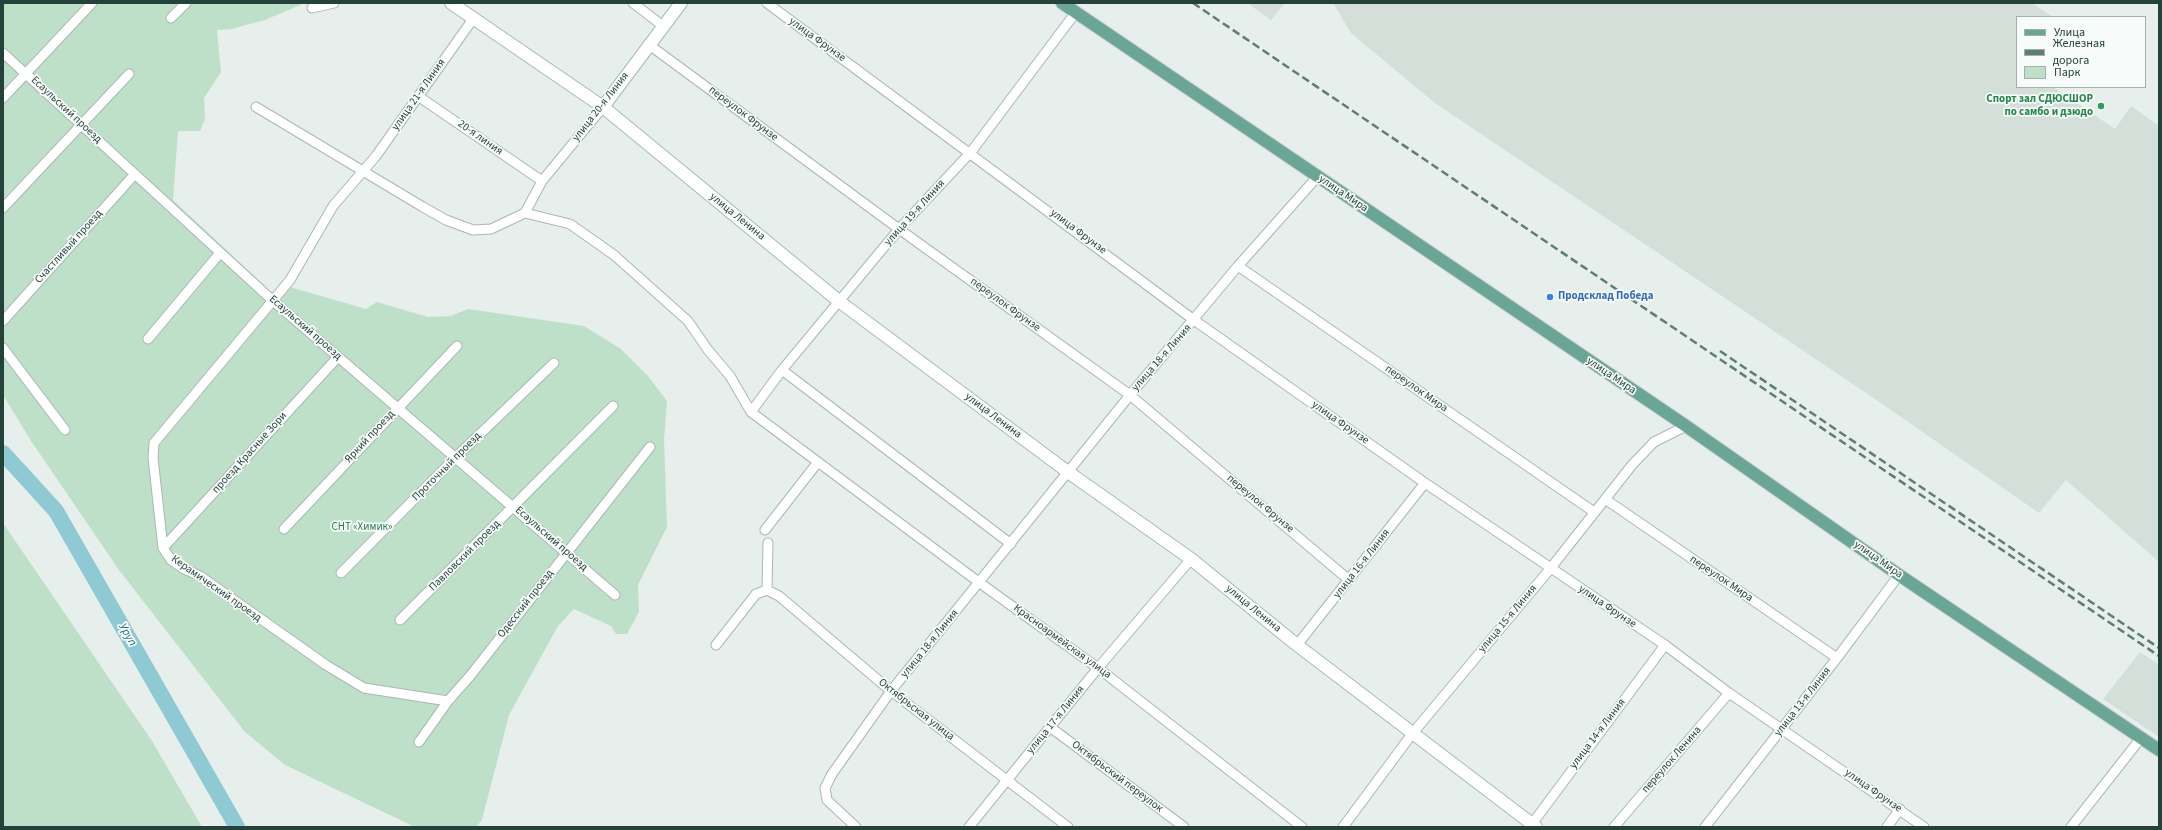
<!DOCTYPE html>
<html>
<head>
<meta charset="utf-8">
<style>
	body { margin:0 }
	#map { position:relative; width:2162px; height:830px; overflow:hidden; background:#e6efeb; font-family:"Source Sans 3",sans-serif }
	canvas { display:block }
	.frame { position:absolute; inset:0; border:4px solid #24423a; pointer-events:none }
	.legend { position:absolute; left:2016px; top:16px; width:130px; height:72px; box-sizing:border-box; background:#f7fbf9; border:1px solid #a3b1ad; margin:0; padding:5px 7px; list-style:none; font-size:12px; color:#24423a }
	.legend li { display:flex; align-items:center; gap:8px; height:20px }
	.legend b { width:20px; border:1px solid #a3b1ad }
</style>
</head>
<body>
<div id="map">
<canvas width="2162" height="830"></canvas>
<div class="frame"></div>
<ul class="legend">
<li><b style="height:5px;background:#6aa596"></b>Улица</li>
<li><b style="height:5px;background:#5f7d75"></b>Железная дорога</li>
<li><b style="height:11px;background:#bfe0c8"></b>Парк</li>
</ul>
</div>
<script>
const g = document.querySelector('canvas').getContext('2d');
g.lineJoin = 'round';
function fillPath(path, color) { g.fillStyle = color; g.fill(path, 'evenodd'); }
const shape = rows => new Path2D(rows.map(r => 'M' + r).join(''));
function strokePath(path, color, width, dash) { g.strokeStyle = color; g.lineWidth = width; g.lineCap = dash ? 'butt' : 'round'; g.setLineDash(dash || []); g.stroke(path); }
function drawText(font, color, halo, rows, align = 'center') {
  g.font = font + ' "Source Sans 3",sans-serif'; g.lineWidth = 3.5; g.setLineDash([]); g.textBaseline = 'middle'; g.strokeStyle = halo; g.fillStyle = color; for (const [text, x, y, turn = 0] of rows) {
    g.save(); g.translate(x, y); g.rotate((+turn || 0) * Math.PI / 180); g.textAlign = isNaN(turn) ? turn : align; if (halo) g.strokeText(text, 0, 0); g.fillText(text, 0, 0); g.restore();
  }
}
fillPath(shape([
	[1247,3,1285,3,1271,20],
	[1333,3,2032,3,2053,17,2017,17,2017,87,2053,87,2115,129,2131,106,2159,126,2159,562,2066,480,2039,513,1878,401,1435,103,1351,33],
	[2140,652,2159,665,2159,737,2103,699]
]), '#d4dfda');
fillPath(shape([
	[3,3,305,3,265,20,231,29,217,30,221,72,204,98,205,119,200,131,178,131,173,200,267,288,272,300,290,287,366,309,377,302,428,317,451,316,468,309,584,326,621,349,648,376,667,401,664,440,667,527,638,585,639,612,627,634,616,634,611,626,574,609,558,626,509,715,482,820,476,827,415,827,285,765,245,732,119,570,31,441,3,395],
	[3,523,152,741,202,827,3,827]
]), '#bfe0c8');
strokePath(shape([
	[3,453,56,511,237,827]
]), '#8ec9d4', 16);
const street = shape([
	[633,3,663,26],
	[767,3,1194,320,1425,483,1665,645,1729,693,1924,827],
	[312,8,334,3],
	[171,18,186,3],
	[648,44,899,229,1130,395,1349,580],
	[3,53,272,300,615,595],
	[418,96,542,181],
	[3,98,92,3],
	[256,107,423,207,446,220,473,230,491,229,525,213,570,224,614,255,688,321,708,350,730,376,751,412,980,583,1098,668,1302,827],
	[3,208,129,74],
	[525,213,542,181,603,107],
	[1238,266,1594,512],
	[3,321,135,174],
	[148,339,220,253],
	[3,348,65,430],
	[782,370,1011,544],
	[751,412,782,370,899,229,971,152,1076,12],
	[1605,499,1837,658],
	[284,529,457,346],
	[765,530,818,462],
	[163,548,338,357],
	[341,573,455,458,554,363],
	[767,590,768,543],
	[400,620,613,406],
	[716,645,756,594,767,590,779,596,891,691,1068,827],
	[1297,645,1425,483],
	[448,701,364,688,326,665,200,576,184,569,171,560,163,548,153,458,154,443,290,280,333,206,376,156,473,19],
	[1050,727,1184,827],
	[419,742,448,701,470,676,650,447],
	[1532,824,1665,645],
	[856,827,827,800,825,788,832,774,891,691,1130,395,1238,266,1318,176],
	[969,827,1098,668,1191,559],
	[1343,827,1412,734,1550,569,1632,465,1654,442,1686,426],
	[1614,827,1729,693],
	[1705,827,1837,658,1899,575],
	[1887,827,1900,809],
	[2071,827,2141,738]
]);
const secondary = shape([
	[451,3,603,107,840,302,1068,472,1191,559,1297,645,1536,827],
	[603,107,681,3]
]);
const primary = shape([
	[1062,3,1686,426,1899,575,2159,750]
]);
strokePath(street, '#a8b8b2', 11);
strokePath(secondary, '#a4bbb3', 14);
strokePath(primary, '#c2cac8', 14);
strokePath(street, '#fff', 9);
strokePath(secondary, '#fff', 12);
strokePath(primary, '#6aa596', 12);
strokePath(shape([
	[1193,3,2159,656],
	[1720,351,2159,648]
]), '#5f7d75', 2.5, [8, 4]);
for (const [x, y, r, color] of [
	[2101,106,4,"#2e9e5b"],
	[1550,297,4,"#3f7fe0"]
]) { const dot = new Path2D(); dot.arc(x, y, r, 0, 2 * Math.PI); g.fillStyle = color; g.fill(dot); strokePath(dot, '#f7fbf9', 1.5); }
drawText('11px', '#24423a', '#f7fbf9', [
	["улица Фрунзе",817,40,36],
	["улица 21-я Линия",419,95,-55],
	["улица 20-я Линия",601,107,-52],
	["Есаульский проезд",66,110,43],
	["переулок Фрунзе",743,114,37],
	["20-я линия",480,138,35],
	["улица Мира",1343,194,34],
	["улица 19-я Линия",915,213,-48],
	["улица Ленина",737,217,39],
	["улица Фрунзе",1078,232,37],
	["Счастливый проезд",69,247,-48],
	["переулок Фрунзе",1005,305,36],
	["Есаульский проезд",305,328,41],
	["улица 18-я Линия",1162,358,-49],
	["улица Мира",1611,376,34],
	["переулок Мира",1416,389,35],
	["улица Ленина",993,416,37],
	["улица Фрунзе",1340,423,35],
	["Яркий проезд",370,437,-47],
	["проезд Красные Зори",250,453,-48],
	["Проточный проезд",447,467,-45],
	["переулок Фрунзе",1260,504,40],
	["Есаульский проезд",551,539,41],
	["Павловский проезд",465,556,-45],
	["улица Мира",1878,560,35],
	["улица 16-я Линия",1362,564,-52],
	["переулок Мира",1721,579,34],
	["Керамический проезд",216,589,35],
	["Одесский проезд",526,604,-52],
	["улица Фрунзе",1607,607,34],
	["улица Ленина",1253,609,39],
	["улица 15-я Линия",1508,619,-50],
	["Красноармейская улица",1062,642,36],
	["улица 18-я Линия",930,644,-51],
	["улица 13-я Линия",1803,702,-52],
	["Октябрьская улица",916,710,38],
	["улица 17-я Линия",1056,720,-51],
	["улица 14-я Линия",1598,734,-53],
	["переулок Ленина",1672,760,-49],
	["Октябрьский переулок",1117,777,37],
	["улица Фрунзе",1873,791,35]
]);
drawText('bold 11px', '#27864d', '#f7fbf9', [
	["Спорт зал СДЮСШОР",2093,100],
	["по самбо и дзюдо",2093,113]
], 'right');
drawText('bold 11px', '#366cbe', '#f7fbf9', [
	["Продсклад Победа",1558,297]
], 'left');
drawText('11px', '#2d7a4b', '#f7fbf9', [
	["СНТ «Химик»",362,528]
]);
drawText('italic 12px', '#1c6f80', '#f7fbf9', [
	["Уруп",127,635,60]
]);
</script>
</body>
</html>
